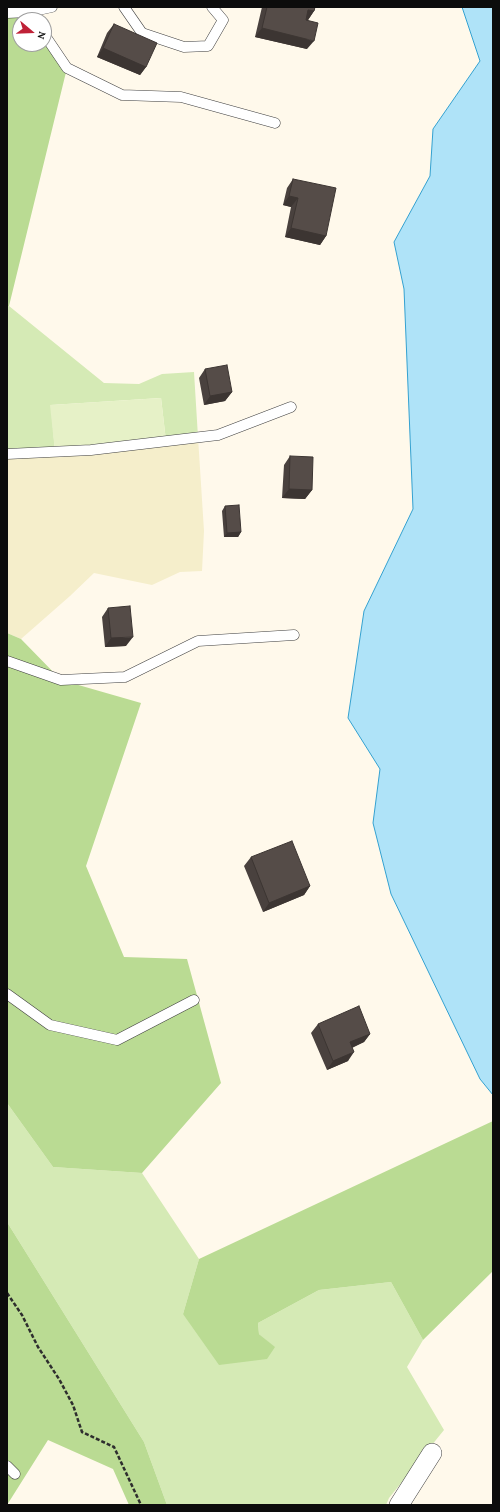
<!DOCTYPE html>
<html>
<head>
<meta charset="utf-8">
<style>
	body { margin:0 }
	#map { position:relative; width:500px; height:1512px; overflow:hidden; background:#fff9eb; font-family:"Crimson Pro",serif }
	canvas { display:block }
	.frame { position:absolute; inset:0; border:8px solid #0c0c0c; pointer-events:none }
	.north { position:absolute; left:12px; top:12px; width:40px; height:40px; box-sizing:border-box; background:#fff; border:1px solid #9e9e9e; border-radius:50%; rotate:109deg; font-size:11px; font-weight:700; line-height:16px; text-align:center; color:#0c0c0c }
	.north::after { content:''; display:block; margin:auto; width:14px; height:18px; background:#bf2137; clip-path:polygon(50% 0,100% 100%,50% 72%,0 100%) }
</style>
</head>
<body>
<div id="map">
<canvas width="500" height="1512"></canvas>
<div class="frame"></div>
<div class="north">N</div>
</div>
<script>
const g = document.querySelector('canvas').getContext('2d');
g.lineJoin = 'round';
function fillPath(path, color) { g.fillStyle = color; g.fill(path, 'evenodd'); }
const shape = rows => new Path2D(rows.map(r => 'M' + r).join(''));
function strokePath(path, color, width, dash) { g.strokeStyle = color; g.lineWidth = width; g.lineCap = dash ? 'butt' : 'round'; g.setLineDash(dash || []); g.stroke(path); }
fillPath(shape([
	[198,437,204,531,202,571,180,572,152,585,94,573,70,596,21,639,7,633,7,454]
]), '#f5eecb');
fillPath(shape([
	[7,306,9,306,104,383,139,384,162,374,194,372,198,437,166,441,161,398,51,405,55,452,7,454],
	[7,1103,53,1167,142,1173,199,1259,183,1314,274,1347,259,1334,258,1323,319,1290,391,1282,423,1340,407,1367,444,1430,389,1498,386,1505,167,1505,144,1442,7,1222]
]), '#d5eab5');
fillPath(shape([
	[7,7,52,7,29,13,34,20,20,20,20,44,44,44,44,34,67,68,9,306,7,306],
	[7,633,21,639,61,680,141,703,86,866,124,957,187,959,221,1083,142,1173,53,1167,7,1103],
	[493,1121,493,1271,423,1340,391,1282,319,1290,258,1323,259,1334,275,1347,267,1359,219,1365,183,1314,199,1259],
	[7,1222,144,1442,167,1505,129,1505,113,1469,48,1440,7,1505]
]), '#badb93');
fillPath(shape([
	[161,398,166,441,55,452,50,405]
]), '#e6f1c7');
const water = shape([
	[462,7,493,7,493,1095,480,1079,391,894,373,823,380,769,348,718,364,611,413,509,404,289,394,242,430,176,433,129,480,61,462,7]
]);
fillPath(water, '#afe3f8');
strokePath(water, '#34a1d0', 1);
const lane = shape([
	[124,7,142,33,184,47,208,46,223,20,212,7],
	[7,13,29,12,52,7],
	[44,34,67,68,122,95,181,97,275,123],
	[7,454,91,450,218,435,291,407],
	[7,661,61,680,125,677,198,641,294,635],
	[7,994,50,1025,117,1040,194,1000],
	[7,1466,15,1474]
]);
const street = shape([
	[399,1505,432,1453]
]);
strokePath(lane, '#3f3f3f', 11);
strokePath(street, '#3f3f3f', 20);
strokePath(shape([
	[7,1293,22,1315,38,1347,59,1379,73,1405,82,1432,114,1447,141,1505]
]), '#2e2e2e', 2.5, [4, 2]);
strokePath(lane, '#fff', 10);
strokePath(street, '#fff', 19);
fillPath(shape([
	[262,7,315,7,314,11,308,20,307,49,255,37],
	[114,24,146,67,140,75,97,57,107,33],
	[293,179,326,236,320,245,285,237,291,207,283,205,287,188],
	[205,369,232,392,225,401,204,405,199,378],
	[290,456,312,490,305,499,282,498,284,465],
	[225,506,241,532,238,537,224,537,222,511],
	[108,608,126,646,105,647,102,617],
	[251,857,310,886,304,895,263,912,244,866],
	[318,1024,370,1034,364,1042,352,1048,348,1061,327,1070,311,1033]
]), '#49413e');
fillPath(shape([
	[308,10,314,11,308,20,302,18],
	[262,28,314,41,307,49,255,37],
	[103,48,146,67,140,75,97,57],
	[289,196,298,198,291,207,283,205],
	[291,228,326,236,320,245,285,237],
	[232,392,225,401,204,405,210,396],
	[289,489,312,490,305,499,282,498],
	[241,532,238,537,224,537,227,533],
	[133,637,126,646,105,647,111,638],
	[310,886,304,895,263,912,269,903],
	[370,1034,364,1042,344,1051,350,1042],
	[354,1052,348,1061,327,1070,333,1061]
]), '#3c3532');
const building = shape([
	[267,7,315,7,314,11,308,10,306,20,318,23,314,41,262,28,267,7],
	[114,24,157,43,146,67,103,48,114,24],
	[293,179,336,188,326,236,291,228,298,198,289,196,293,179],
	[227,365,232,392,210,396,205,369,227,365],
	[290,456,313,457,312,490,289,489,290,456],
	[239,505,241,532,227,533,225,506,239,505],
	[130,606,133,637,111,638,108,608,130,606],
	[292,841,310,886,269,903,251,857,292,841],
	[359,1006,370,1034,350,1042,354,1052,333,1061,318,1024,359,1006]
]);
fillPath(building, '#554c48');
strokePath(building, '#3c3532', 1);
</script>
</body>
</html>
